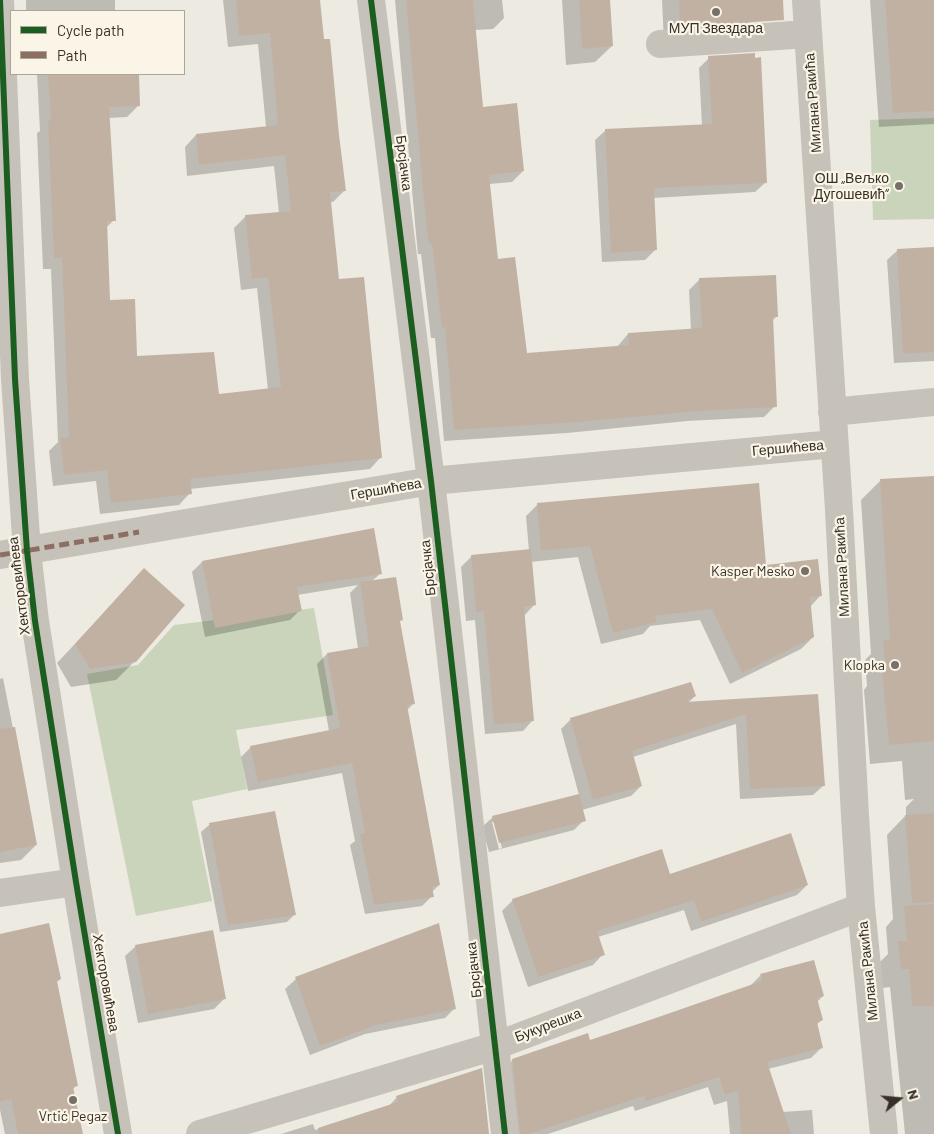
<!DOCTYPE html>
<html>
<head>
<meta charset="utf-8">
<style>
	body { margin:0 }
	#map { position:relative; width:934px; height:1134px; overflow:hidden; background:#edeae1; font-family:Barlow,sans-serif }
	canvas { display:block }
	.legend { position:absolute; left:10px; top:10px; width:175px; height:65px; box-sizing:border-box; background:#faf5e7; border:1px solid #aca69a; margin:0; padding:6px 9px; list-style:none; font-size:15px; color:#372f27 }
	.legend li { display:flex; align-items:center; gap:10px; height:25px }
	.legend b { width:25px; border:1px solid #aca69a }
	.north { position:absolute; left:874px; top:1074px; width:50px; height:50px; -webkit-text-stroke:4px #faf5e7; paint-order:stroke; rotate:73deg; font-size:14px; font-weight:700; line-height:20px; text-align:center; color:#372f27 }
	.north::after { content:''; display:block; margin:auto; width:18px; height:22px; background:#372f27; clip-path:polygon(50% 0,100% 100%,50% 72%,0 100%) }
</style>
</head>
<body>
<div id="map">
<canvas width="934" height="1134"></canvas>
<ul class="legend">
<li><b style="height:6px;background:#1b5e20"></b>Cycle path</li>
<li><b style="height:6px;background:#8d6e63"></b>Path</li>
</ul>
<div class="north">N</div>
</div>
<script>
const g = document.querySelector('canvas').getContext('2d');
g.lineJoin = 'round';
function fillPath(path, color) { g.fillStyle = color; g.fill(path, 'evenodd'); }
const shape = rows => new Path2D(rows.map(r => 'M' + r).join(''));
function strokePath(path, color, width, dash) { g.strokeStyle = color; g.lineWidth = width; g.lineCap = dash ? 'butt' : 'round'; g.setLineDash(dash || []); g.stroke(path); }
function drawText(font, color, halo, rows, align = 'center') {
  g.font = font + ' Barlow,sans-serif'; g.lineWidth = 4.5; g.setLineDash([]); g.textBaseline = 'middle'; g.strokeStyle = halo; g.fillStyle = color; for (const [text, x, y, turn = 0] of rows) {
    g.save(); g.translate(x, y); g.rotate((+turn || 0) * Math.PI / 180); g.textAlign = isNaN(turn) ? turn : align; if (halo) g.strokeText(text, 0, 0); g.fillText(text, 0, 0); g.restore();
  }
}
fillPath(shape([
	[934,118,934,219,873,220,870,120],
	[314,608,333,715,236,730,247,789,192,801,212,901,136,916,87,674,138,665,174,625]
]), '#cad4ba');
fillPath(shape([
	[26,0,115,0,115,11,26,11],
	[223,0,319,0,323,41,345,190,333,202,330,202,338,281,381,457,370,469,190,489,190,493,179,505,100,514,96,481,53,486,49,451,58,442,51,269,43,269,37,133,40,131,37,74,137,74,139,105,127,117,108,118,114,220,106,228,109,301,136,357,218,396,268,390,257,288,241,290,234,228,246,216,279,213,274,166,187,176,185,147,196,135,266,127,258,44,228,47],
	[395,0,502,0,504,18,493,29,475,30,482,108,523,171,512,182,489,184,497,261,526,354,617,347,628,334,691,330,689,290,700,279,776,317,772,321,775,406,764,417,687,421,567,433,444,441,435,338,431,338,421,254,418,254,416,234],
	[562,0,609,0,612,46,595,62,566,65],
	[662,0,750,0,751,22,735,38,664,43],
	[870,0,934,0,934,124,879,127],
	[709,58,766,182,755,192,653,198,655,250,645,260,602,262,595,140,606,130,702,125,699,68],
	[934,248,934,361,894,363,887,260,898,250],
	[934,478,934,1134,905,1134,890,987,882,988,880,962,888,954,886,927,893,919,887,835,906,815,906,807,914,799,905,800,902,761,870,764,864,690,867,686,865,660,871,654,861,500,880,481],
	[538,504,765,566,821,595,810,607,813,637,801,649,730,684,700,620,650,626,643,634,601,644,578,557,530,562,534,605,524,616,533,720,523,731,485,734,475,620,466,621,461,567,471,557,529,551,526,516],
	[373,529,381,573,372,581,401,620,399,622,413,704,406,711,439,885,432,892,432,896,422,906,365,914,350,845,355,841,342,773,248,791,241,757,251,747,329,731,317,664,327,654,358,649,350,593,358,585,297,595,300,610,290,620,205,637,192,572,202,562],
	[144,570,135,661,116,680,71,687,57,663],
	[3,678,36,845,21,860,0,863,0,679],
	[817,695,824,785,813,795,740,799,736,724,633,757,641,786,631,796,582,810,584,820,574,830,489,852,482,827,493,817,579,795,561,729,571,719,695,696,688,703],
	[492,822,495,822,502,848,499,849],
	[274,812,295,914,287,922,220,932,201,832,209,825],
	[669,876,807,885,797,895,691,931,684,910,598,937,603,954,593,965,528,987,502,911,513,900],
	[438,924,455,1008,445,1018,365,1034,310,1055,285,989,296,979],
	[0,935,60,979,56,983,77,1085,73,1089,82,1134,5,1134,0,1110],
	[136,946,224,999,214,1009,138,1023,125,956],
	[760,976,823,996,817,1002,822,1020,816,1025,822,1047,811,1058,768,1069,782,1112,812,1110,814,1134,730,1134,727,1101,714,1105,708,1087,635,1111,633,1106,548,1134,508,1134,502,1071,513,1060,589,1041,749,987],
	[397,1097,488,1134,281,1134,313,1124,315,1130,388,1107]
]), '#0003');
fillPath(shape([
	[236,0,320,0,324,39,330,39,339,135,346,191,330,192,339,279,364,277,382,458,190,479,192,494,111,503,107,470,64,475,60,438,69,437,62,258,54,258,48,121,51,120,48,74,139,74,140,106,109,107,116,221,107,221,110,300,135,299,137,356,214,352,219,394,281,387,268,277,252,279,245,215,291,211,285,155,199,165,196,134,278,125,270,33,239,36],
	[406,0,473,0,483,107,517,103,524,171,489,175,498,259,515,257,527,353,629,345,628,333,702,328,699,278,776,275,778,317,773,317,777,407,699,411,578,422,454,430,445,327,442,328,432,244,429,244,426,223],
	[579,0,610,0,613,46,582,49],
	[679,0,783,0,784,20,680,27],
	[885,0,934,0,934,111,893,113],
	[755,53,755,58,761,57,767,183,654,188,657,250,611,253,605,129,712,124,708,56],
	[934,247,934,352,903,354,897,249],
	[934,476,934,741,889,745,882,670,886,669,883,640,890,639,880,479],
	[759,483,766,565,818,559,822,596,810,597,814,637,742,673,712,609,655,616,657,622,613,633,590,546,541,551,537,503],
	[374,528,382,574,297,587,302,611,215,628,202,561],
	[531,549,536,605,524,607,534,721,494,725,484,611,476,612,471,555],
	[144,568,185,605,136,662,90,669,75,644],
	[396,577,403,620,400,621,415,704,407,705,440,885,432,887,434,897,374,905,360,834,365,833,352,763,258,782,250,746,340,728,327,653,369,646,360,582],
	[691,682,696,696,685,702,818,694,825,786,750,789,746,714,632,751,642,786,593,800,570,718],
	[15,727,37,845,0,852,0,729],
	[579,794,586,821,499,843,492,816],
	[275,811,296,915,228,925,209,823],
	[934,813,934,902,912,903,905,815],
	[791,833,808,885,701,922,694,900,597,931,605,955,538,977,512,899,662,849,670,874],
	[934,904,934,1006,912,1006,909,969,901,969,898,941,907,941,904,906],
	[49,923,61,979,57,981,78,1086,73,1087,83,1134,18,1134,11,1099,0,1102,0,934],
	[439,923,456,1009,376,1025,320,1046,295,977],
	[213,930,226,999,148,1014,135,945],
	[814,960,824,996,817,998,823,1020,817,1022,823,1048,767,1062,791,1134,741,1134,738,1091,725,1095,719,1077,646,1101,644,1096,529,1134,520,1134,512,1059,588,1033,590,1040,650,1020,762,981,760,974],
	[482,1068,489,1134,319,1134,318,1128,398,1102,396,1096]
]), '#c1b1a2');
strokePath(shape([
	[0,0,15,379,27,551,35,621,76,882,118,1134],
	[371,0,431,481,505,1134],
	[806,0,839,510,855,816,861,907,884,1134],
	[660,44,808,34],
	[832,412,934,402],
	[0,555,431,481,834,444],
	[0,893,76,882],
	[200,1134,495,1046,861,907]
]), '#c6c1b9', 28);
strokePath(shape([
	[0,555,139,532]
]), '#8d6e63', 5, [10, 5]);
strokePath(shape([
	[0,0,15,379,27,551,35,621,76,882,118,1134],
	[371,0,431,481,505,1134]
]), '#1b5e20', 6);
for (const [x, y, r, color] of [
	[716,12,5,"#777068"],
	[899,186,5,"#777068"],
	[805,571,5,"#777068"],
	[895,665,5,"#777068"],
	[73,1100,5,"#777068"]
]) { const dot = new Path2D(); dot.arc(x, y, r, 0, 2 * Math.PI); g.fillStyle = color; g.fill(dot); strokePath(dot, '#faf5e7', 2); }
drawText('14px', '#372f27', '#faf5e7', [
	["МУП Звездара",716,28,"center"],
	["ОШ „Вељко",889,178],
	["Дугошевић”",889,194],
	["Kasper Mesko",795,571],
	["Klopka",885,665],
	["Vrtić Pegaz",73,1116,"center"]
], 'right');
drawText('14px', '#372f27', '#faf5e7', [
	["Милана Ракића",813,103,-94],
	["Брсјачка",404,163,83],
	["Гершићева",788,448,-5],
	["Гершићева",386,489,-10],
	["Милана Ракића",842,567,-93],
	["Брсјачка",428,568,-96],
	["Хекторовићева",19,586,-97],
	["Брсјачка",474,970,-96],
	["Милана Ракића",868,971,-96],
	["Хекторовићева",106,983,80],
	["Букурешка",548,1025,-21]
]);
</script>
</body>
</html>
